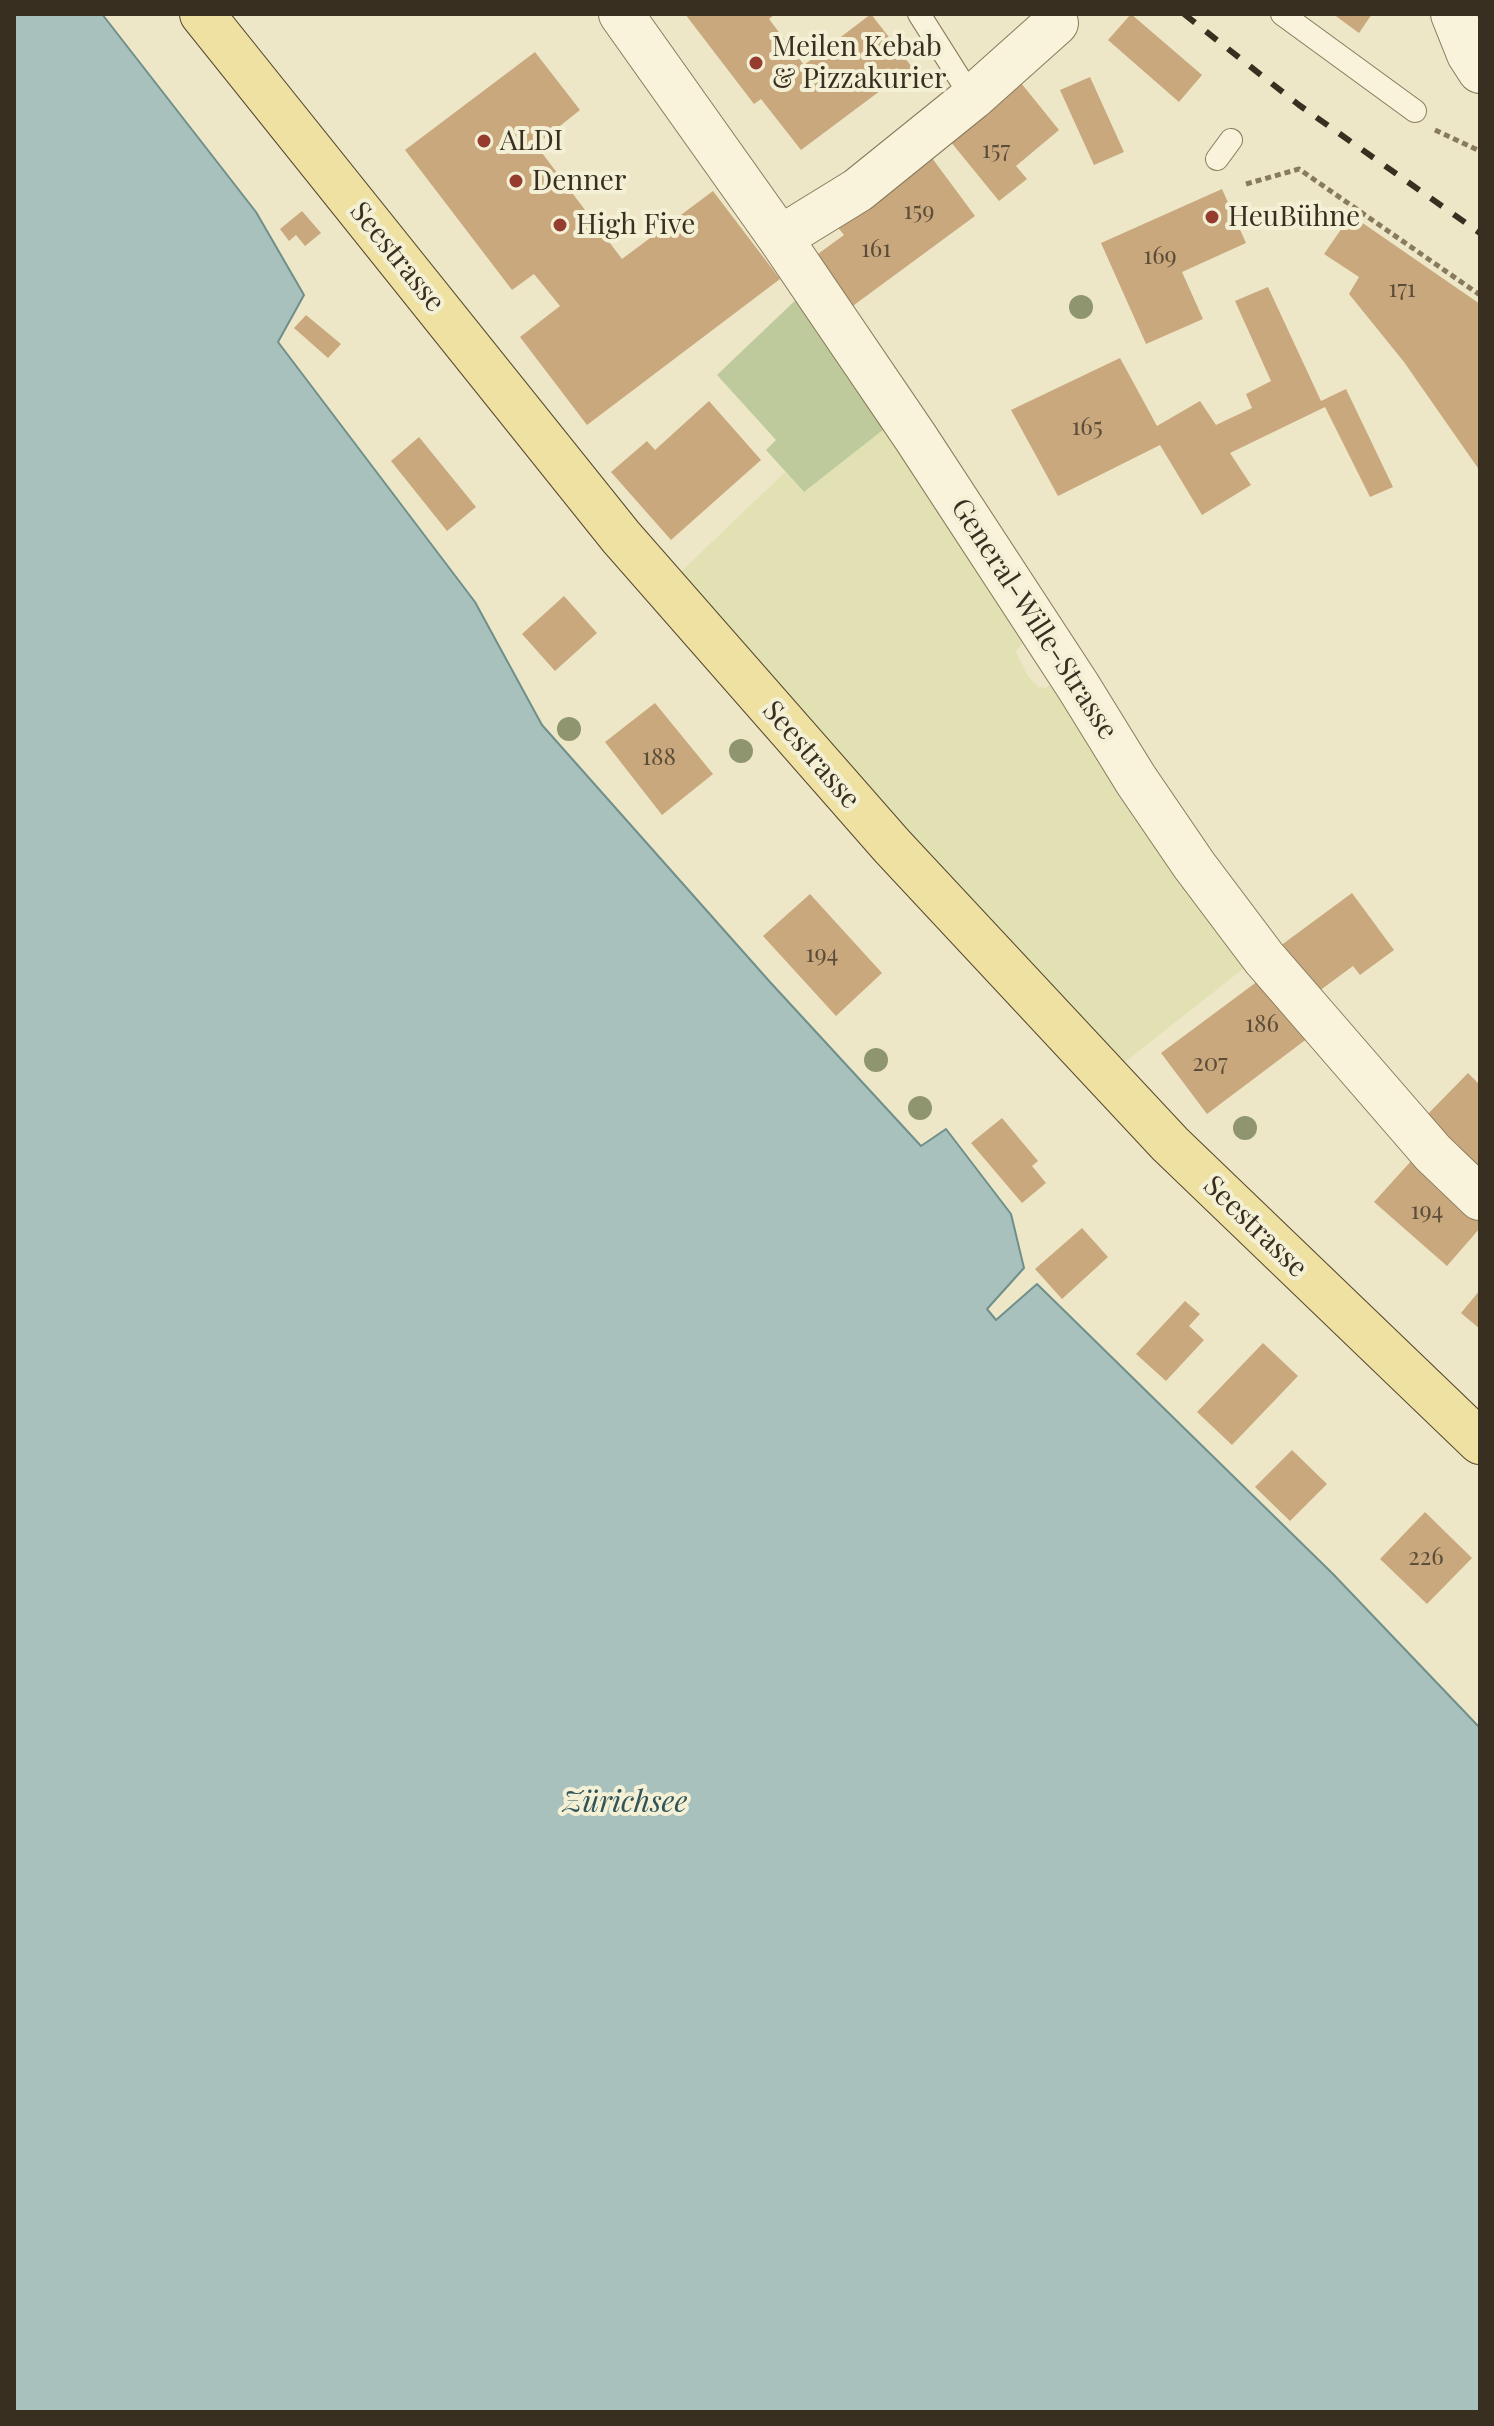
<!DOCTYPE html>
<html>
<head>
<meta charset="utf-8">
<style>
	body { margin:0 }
	#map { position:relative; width:1494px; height:2426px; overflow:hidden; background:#ede7c7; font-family:"Playfair Display",serif }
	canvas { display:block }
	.frame { position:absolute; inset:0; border:16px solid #382f20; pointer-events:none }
</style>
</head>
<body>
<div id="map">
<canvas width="1494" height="2426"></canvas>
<div class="frame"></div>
</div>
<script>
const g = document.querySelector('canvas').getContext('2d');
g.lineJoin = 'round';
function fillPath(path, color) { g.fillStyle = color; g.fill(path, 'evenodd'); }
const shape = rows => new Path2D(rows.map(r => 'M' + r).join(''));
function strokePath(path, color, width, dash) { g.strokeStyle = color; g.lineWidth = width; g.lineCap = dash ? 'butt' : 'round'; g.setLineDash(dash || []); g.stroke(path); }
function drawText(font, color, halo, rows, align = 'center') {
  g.font = font + ' "Playfair Display",serif'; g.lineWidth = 8; g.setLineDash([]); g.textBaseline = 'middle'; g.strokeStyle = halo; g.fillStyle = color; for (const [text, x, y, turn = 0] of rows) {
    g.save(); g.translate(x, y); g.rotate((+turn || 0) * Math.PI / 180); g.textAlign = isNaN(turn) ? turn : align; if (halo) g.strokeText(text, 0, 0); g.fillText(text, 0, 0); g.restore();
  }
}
fillPath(shape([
	[888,426,1026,639,1016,652,1028,676,1038,687,1046,688,1053,682,1253,961,1106,1077,664,588,785,472,804,492]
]), '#e2e1b4');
fillPath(shape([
	[802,294,888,426,804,492,766,450,776,440,717,375]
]), '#beca9b');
const water = shape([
	[14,14,102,14,256,212,304,295,278,342,475,602,542,725,770,982,921,1146,946,1129,1011,1214,1024,1268,987,1309,996,1320,1037,1284,1333,1574,1480,1728,1480,2412,14,2412,14,14]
]);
fillPath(water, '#a8c1bd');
strokePath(water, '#6f8f8b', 2);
fillPath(shape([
	[685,14,775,14,769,19,804,65,871,14,912,67,801,150,761,99,754,104],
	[1131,14,1202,75,1179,102,1108,40],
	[1333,14,1372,14,1359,33],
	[535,52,580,110,536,145,622,259,713,191,780,279,587,425,520,337,560,306,534,274,512,290,405,150],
	[1090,77,1124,152,1094,165,1060,90],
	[1017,78,1059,130,1016,166,1027,179,999,201,946,136],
	[932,158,975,216,850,308,811,259,844,235,836,225],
	[1222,189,1246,243,1182,272,1203,319,1146,344,1101,243],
	[302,211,321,233,305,246,296,235,289,241,280,229],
	[1351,215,1480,304,1480,471,1404,362,1349,294,1359,277,1324,254],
	[1268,287,1321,401,1346,389,1393,487,1370,497,1325,407,1230,453,1251,485,1202,515,1160,445,1058,496,1011,410,1120,358,1157,426,1200,401,1216,425,1252,408,1246,394,1271,381,1235,301],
	[306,315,341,344,328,358,294,328],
	[709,401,761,460,671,540,611,472,647,441,655,450],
	[419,437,476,507,447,531,391,461],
	[564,596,597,633,555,671,522,634],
	[655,703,713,774,662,815,605,742],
	[1352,893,1394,950,1360,975,1353,966,1311,997,1276,949],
	[810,894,882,973,836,1016,763,936],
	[1266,975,1312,1035,1207,1114,1161,1053],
	[1468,1073,1480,1085,1480,1172,1424,1118],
	[1002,1118,1038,1161,1032,1166,1046,1183,1022,1203,971,1143],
	[1412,1160,1480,1222,1480,1228,1447,1266,1374,1202],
	[1082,1228,1108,1257,1062,1299,1035,1269],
	[1480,1290,1480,1329,1461,1313],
	[1185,1301,1200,1314,1189,1326,1204,1340,1166,1381,1136,1354],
	[1263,1343,1298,1376,1232,1445,1197,1412],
	[1292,1450,1327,1484,1290,1521,1255,1487],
	[1425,1512,1472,1558,1427,1604,1380,1559]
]), '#c9a87e');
const lane = shape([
	[919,14,972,98],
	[1282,14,1415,111],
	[1217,159,1231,140]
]);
const street = shape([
	[621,14,780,238,916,438,1078,686,1136,780,1194,865,1264,958,1433,1153,1480,1198],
	[1453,14,1469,54,1480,71],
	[780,238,858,190,972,98,1056,23]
]);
const primary = shape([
	[202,14,621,537,892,846,1170,1144,1480,1442]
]);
strokePath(lane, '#877a5d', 24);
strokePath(street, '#877a5d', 46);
strokePath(primary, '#564731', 46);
strokePath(shape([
	[1435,130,1480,151],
	[1246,184,1299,169,1480,295]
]), '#877a5d', 5, [6, 4]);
strokePath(lane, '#f8f3da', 22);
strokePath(street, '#f8f3da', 44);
strokePath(primary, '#eee1a1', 44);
strokePath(shape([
	[1184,14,1299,105,1480,233]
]), '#382f20', 6, [14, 14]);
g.fillStyle = '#8f966f';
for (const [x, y] of [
	[1081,307],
	[569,729],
	[741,751],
	[876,1060],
	[920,1108],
	[1245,1128]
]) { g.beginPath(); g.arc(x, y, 12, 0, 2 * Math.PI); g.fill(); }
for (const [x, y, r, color] of [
	[756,63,8,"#943d2f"],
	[484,141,8,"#943d2f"],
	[516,181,8,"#943d2f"],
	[1212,217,8,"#943d2f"],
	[560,225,8,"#943d2f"]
]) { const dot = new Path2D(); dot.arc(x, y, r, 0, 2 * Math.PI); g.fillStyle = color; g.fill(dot); strokePath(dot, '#f4f0d6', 3); }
drawText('24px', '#5c4d38', null, [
	["157",996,151],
	["159",919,212],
	["161",876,250],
	["169",1160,257],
	["171",1402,290],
	["165",1087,428],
	["188",659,758],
	["194",822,955],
	["186",1262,1025],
	["207",1210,1064],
	["194",1427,1212],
	["226",1426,1558]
]);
drawText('28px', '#382f20', '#f4f0d6', [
	["Meilen Kebab",772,47],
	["& Pizzakurier",772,79],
	["ALDI",500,141],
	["Denner",532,181],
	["HeuBühne",1228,217],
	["High Five",576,225]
], 'left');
drawText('28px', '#382f20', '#f4f0d6', [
	["Seestrasse",397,257,51],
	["General-Wille-Strasse",1034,619,57],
	["Seestrasse",811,755,49],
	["Seestrasse",1255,1227,44]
]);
drawText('italic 30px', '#305457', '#f4f0d6', [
	["Zürichsee",625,1803]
]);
</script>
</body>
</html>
